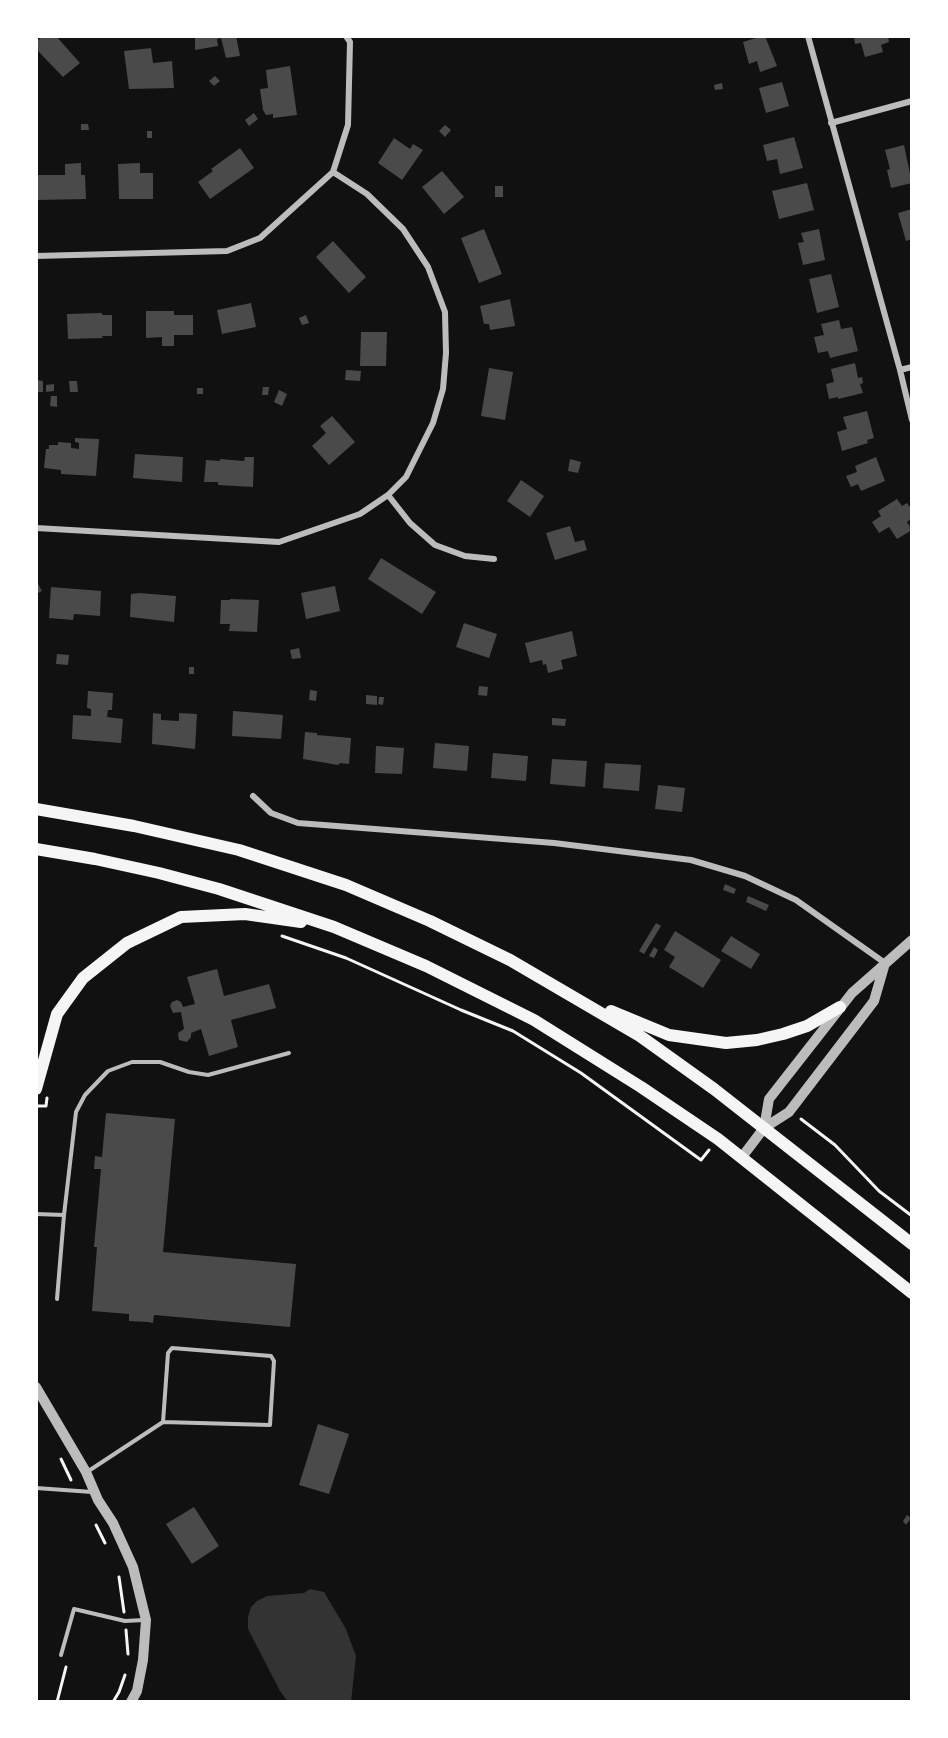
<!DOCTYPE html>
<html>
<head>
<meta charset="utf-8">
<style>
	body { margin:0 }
	#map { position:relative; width:948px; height:1738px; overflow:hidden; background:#111; font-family:"Golos Text",sans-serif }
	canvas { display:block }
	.frame { position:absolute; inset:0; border:38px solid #fff; pointer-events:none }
</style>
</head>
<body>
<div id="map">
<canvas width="948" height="1738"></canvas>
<div class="frame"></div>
</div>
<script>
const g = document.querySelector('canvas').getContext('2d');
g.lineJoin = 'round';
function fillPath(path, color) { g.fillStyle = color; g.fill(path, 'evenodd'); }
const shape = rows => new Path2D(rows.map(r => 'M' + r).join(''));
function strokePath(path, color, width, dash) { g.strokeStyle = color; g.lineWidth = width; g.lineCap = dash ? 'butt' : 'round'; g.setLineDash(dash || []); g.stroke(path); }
fillPath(shape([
	[310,1589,324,1592,346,1629,356,1656,351,1702,288,1702,280,1691,248,1629,248,1617,251,1607,257,1601,267,1596,304,1593]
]), '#333');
fillPath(shape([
	[43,36,56,36,80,63,63,77,36,49,36,42],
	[195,36,236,36,240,56,226,58,221,38,217,39,218,46,195,50],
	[762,36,765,36,777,66,760,72,757,61,749,64,743,42],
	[854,36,888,36,889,42,881,45,883,52,865,57,861,43,855,44],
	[151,48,153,63,172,61,174,88,129,89,124,51],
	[290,66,297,115,273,118,273,114,266,115,263,110,260,89,268,88,266,70],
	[215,76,220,81,214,86,209,81],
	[782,82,789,106,766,113,759,88],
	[722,83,723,89,715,90,714,85],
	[254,113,258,119,249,126,245,120],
	[81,124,88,124,89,130,81,130],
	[445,125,451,130,445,137,439,131],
	[147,131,152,131,152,138,147,138],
	[794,137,803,168,780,174,777,159,767,161,763,145],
	[394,138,410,149,413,144,423,150,402,180,378,163],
	[904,145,912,183,891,188,887,170,890,169,885,150],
	[240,148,254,168,210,199,198,182,213,171,211,169],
	[81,163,81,175,85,175,86,199,36,200,36,175,65,175,65,164],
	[140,163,140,173,153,173,153,199,119,199,118,164],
	[442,171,464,197,444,214,422,187],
	[807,183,814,210,779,219,772,191],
	[495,186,503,186,503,197,495,197],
	[912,209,912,239,906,241,898,213],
	[484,229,502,274,479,283,461,238],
	[819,229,825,260,803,265,798,243,804,242,801,233],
	[333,241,366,277,349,293,316,257],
	[831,274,839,307,817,313,809,279],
	[510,299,515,326,490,330,489,324,484,324,480,306],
	[251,303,256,327,222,334,217,310],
	[146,311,174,311,174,315,193,315,193,335,174,335,174,346,162,346,162,337,146,338],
	[102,313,102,315,112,315,112,336,102,336,103,338,68,339,67,314],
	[306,315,309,323,302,325,299,318],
	[839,320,841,329,852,327,858,351,830,358,828,351,818,353,814,337,824,335,821,324],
	[361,332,387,332,386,366,360,366],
	[855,363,858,378,862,377,863,383,860,384,863,393,838,399,838,397,829,399,826,384,834,382,831,369],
	[489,368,513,372,505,420,481,416],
	[346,370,361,371,360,381,345,380],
	[37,380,43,381,43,392,36,392],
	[69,381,77,381,78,392,70,392],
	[54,384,54,391,46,392,46,385],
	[263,387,269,387,268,395,262,395],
	[197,388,203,388,203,394,197,394],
	[279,390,287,394,282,406,274,402],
	[51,396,57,396,57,407,50,406],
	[867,411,874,438,867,440,868,443,842,451,837,432,847,429,843,417],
	[332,416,355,442,329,465,312,446,326,433,320,426],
	[75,438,99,439,96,476,61,474,61,470,44,468,46,449,49,449,49,445,58,445,58,442,71,443,71,448,79,449,79,443,75,442],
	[135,454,183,457,182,482,133,478],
	[245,457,254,457,253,487,218,485,218,482,204,482,206,460,220,461,220,459,244,461],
	[876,457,885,481,861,491,858,484,851,487,846,476,857,472,855,466],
	[570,459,581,462,578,473,568,471],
	[521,480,544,496,530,517,507,501],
	[897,499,902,506,907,503,912,510,912,518,907,522,912,530,897,539,889,527,879,533,872,522,881,516,878,511],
	[570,526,575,542,584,540,587,550,555,560,546,533],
	[381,558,436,592,422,614,368,579],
	[36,580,42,591,36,594],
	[335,586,340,611,306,619,301,593],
	[51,587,101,591,100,616,74,614,73,620,49,618],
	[140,593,176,596,174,622,130,617,131,594],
	[230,599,259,600,257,632,229,631,230,624,220,624,221,600,230,600],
	[464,623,497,634,489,658,456,647],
	[572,631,577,656,561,660,563,669,548,673,546,664,543,665,542,660,530,663,525,643],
	[299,648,301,658,292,659,290,650],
	[57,654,69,655,68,665,56,664],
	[189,667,194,667,194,674,189,674],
	[479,686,488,687,487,696,478,695],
	[310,690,317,691,316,701,309,700],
	[88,691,113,693,112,710,108,710,107,717,123,719,121,743,72,739,73,715,91,716,91,709,87,708],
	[366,695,377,696,377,705,366,704],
	[379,697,384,697,383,705,378,704],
	[233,711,283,715,281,739,232,736],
	[153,713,161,714,161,720,179,721,179,713,197,714,195,749,152,744],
	[552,718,566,719,565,726,552,725],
	[305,732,317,733,317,735,351,738,349,764,340,763,338,765,303,759],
	[435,743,469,746,467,771,433,768],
	[376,746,404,748,402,774,375,773],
	[493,753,528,756,526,781,491,778],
	[552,759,587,761,585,787,550,784],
	[605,763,641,765,639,791,603,788],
	[658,785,685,788,682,812,655,809],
	[725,884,736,889,734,894,723,890],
	[748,896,769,905,766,911,746,902],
	[656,923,661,926,644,954,639,951],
	[675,931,721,960,703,988,669,967,675,957,664,950],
	[731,936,760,954,751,969,721,951],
	[654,947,658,950,654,958,649,956],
	[217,969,224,996,269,984,276,1008,231,1020,238,1047,209,1056,201,1029,191,1033,191,1037,187,1042,179,1040,178,1033,184,1029,181,1012,173,1013,170,1006,172,1002,177,1000,181,1002,183,1007,195,1004,187,977],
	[106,1113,175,1119,163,1252,296,1264,290,1327,154,1315,153,1323,148,1322,129,1321,129,1314,92,1311,97,1247,94,1247,101,1169,94,1169,95,1156,102,1157],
	[318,1424,349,1434,329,1494,299,1485],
	[194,1507,219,1546,192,1564,166,1524],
	[907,1515,911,1518,906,1525,903,1521]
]), '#4a4a4a');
strokePath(shape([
	[282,936,346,958,461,1010,513,1031,581,1073,701,1160,709,1150],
	[36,1106,46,1106,47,1098],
	[801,1119,835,1145,879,1191,912,1216],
	[61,1459,71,1480],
	[96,1525,105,1543],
	[119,1577,124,1612],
	[126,1630,128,1654],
	[57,1702,66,1667],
	[113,1702,119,1692,125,1675]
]), '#f5f5f5', 3);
strokePath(shape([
	[36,1214,64,1215,76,1112,85,1095,108,1071,132,1062,160,1062,189,1072,208,1075,289,1053],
	[57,1299,64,1215],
	[87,1472,163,1422,168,1353,172,1348,271,1356,274,1361,270,1425,163,1422],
	[36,1488,92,1492],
	[61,1655,74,1609,125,1621,144,1620]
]), '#bcbcbc', 4);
strokePath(shape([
	[808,36,900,370,912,420],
	[831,123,912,101],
	[36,256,227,251,260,238,333,172,348,125,350,42,346,36],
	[900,370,912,367],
	[388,495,410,523,435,545,465,556,494,559],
	[36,528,279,542,360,514,388,495,406,477,433,423,443,389,446,353,445,312,428,267,403,229,367,194,333,172],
	[253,796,271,813,298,823,554,843,691,860,745,876,796,900,885,963]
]), '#bcbcbc', 6);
strokePath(shape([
	[764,1128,769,1099,852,993,912,940],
	[742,1157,764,1128,789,1112,874,1001,885,963],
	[36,1387,86,1472,98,1500,113,1523,133,1567,146,1620,143,1660,137,1691,131,1702]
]), '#bcbcbc', 10);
strokePath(shape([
	[36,809,134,826,239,850,346,885,430,921,510,960,640,1036,714,1089,912,1244],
	[36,849,95,859,159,873,219,889,334,927,426,966,534,1020,641,1087,718,1139,912,1293],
	[611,1011,669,1035,726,1043,757,1040,783,1034,807,1026,840,1007],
	[36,1089,57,1014,83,978,127,943,181,917,245,914,301,922]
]), '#f5f5f5', 12);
</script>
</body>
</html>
